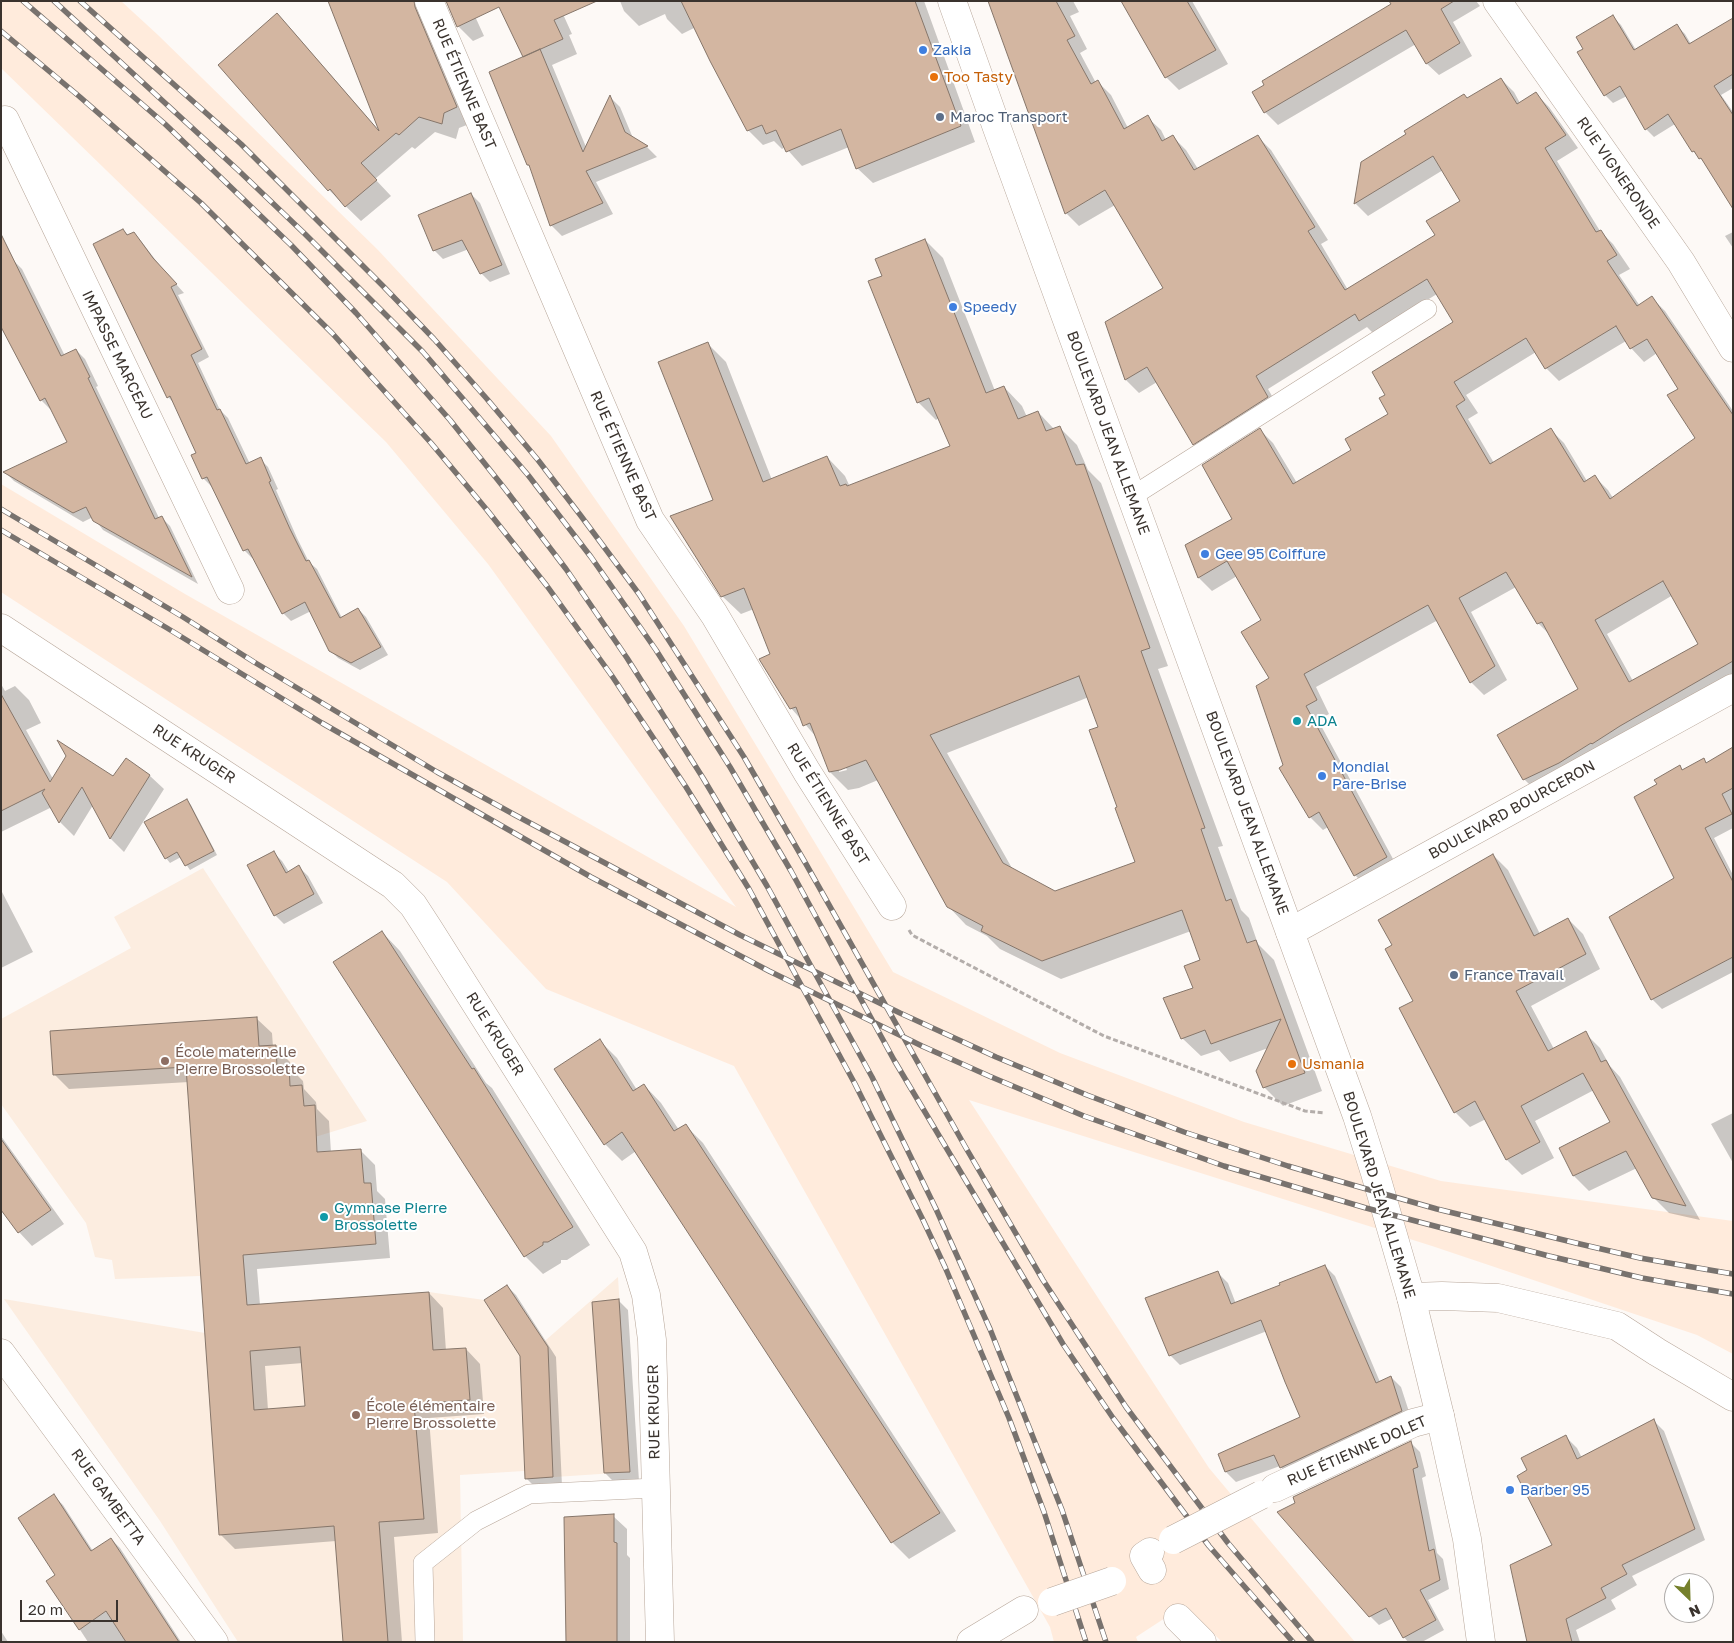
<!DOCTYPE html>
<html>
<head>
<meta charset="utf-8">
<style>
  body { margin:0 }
  #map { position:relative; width:1734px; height:1643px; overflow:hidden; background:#fdf9f6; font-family:"Golos Text",sans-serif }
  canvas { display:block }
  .frame { position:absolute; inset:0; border:2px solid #3a332e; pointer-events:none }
  .north { position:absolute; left:1664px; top:1573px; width:50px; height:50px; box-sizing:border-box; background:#fff; border:1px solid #b0adab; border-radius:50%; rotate:156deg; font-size:14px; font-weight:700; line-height:20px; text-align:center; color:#3a332e }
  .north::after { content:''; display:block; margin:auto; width:18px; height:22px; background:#75802c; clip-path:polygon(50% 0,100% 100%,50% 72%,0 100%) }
  .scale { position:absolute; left:20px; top:1600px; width:98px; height:22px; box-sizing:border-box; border:2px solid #3a332e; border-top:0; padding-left:6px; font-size:15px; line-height:18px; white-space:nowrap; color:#3a332e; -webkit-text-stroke:4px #fff; paint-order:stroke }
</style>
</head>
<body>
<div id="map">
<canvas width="1734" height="1643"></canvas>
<div class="frame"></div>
<div class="north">N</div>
<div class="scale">20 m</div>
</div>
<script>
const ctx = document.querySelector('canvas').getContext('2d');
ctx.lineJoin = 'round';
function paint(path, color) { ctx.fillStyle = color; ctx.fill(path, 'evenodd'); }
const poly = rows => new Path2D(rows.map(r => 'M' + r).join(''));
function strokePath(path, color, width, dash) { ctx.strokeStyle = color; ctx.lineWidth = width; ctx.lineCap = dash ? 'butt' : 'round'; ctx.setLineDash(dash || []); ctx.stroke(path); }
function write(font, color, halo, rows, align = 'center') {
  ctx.font = font + ' "Golos Text",sans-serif'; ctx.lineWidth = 4; ctx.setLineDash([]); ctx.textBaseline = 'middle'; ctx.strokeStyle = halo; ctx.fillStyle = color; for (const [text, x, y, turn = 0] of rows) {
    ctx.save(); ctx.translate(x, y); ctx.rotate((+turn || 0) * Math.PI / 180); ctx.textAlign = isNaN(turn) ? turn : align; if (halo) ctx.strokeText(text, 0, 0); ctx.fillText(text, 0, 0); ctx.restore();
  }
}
const built = poly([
  [1,1,121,1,158,35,378,250,551,436,684,626,893,972,1060,1053,1244,1122,1441,1181,1733,1221,1733,1354,1697,1335,1432,1246,969,1100,1209,1468,1355,1642,1222,1642,1185,1605,1136,1637,1138,1642,1054,1642,1050,1627,734,1066,546,989,447,882,1,592,1,484,185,594,736,907,488,564,386,442,1,68]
]);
const education = poly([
  [203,868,367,1121,257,1155,237,1156,246,1292,202,1295,200,1276,115,1279,112,1260,95,1257,86,1223,1,1104,1,1019,131,948,114,917],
  [618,1277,630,1472,525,1479,524,1471,460,1475,463,1642,238,1642,160,1521,4,1299,205,1333,283,1327,281,1302,429,1292,484,1300,523,1360]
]);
const shadow = poly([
  [329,1,439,1,472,123,459,128,456,139,435,132,415,149,412,147,375,179,391,196,361,221,329,190,292,30,380,132],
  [468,1,484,36,473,41,458,26],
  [557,1,572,34,569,35,577,54,552,65,586,147,610,97,620,107,633,138,647,147,657,157,596,182,613,214,562,236,551,225,531,168,528,165,525,57],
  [620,1,924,1,975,142,873,183,857,168,849,147,802,166,785,147,782,149,774,141,763,145,748,130,694,28,682,34,667,19,665,14,639,26,624,11],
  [990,1,1073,1,1079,12,1070,16,1087,49,1080,53,1096,83,1098,82,1111,95,1128,128,1147,117,1161,130,1166,140,1173,137,1186,150,1198,169,1258,137,1271,150,1328,240,1321,244,1348,290,1437,235,1461,202,1443,170,1368,216,1355,203,1468,99,1501,79,1514,92,1520,103,1535,93,1549,107,1578,148,1557,161,1600,231,1613,244,1630,269,1619,275,1640,306,1652,298,1665,311,1733,411,1733,683,1537,792,1524,779,1580,689,1551,636,1538,623,1516,587,1471,612,1507,680,1484,695,1471,682,1438,620,1316,687,1329,714,1318,720,1399,870,1368,888,1355,875,1328,827,1323,830,1310,817,1285,766,1263,621,1237,576,1212,591,1199,578,1187,546,1233,519,1260,430,1273,443,1297,483,1353,450,1390,415,1387,395,1454,323,1437,294,1373,333,1367,327,1268,389,1280,410,1207,457,1194,444,1157,382,1139,393,1126,380,1106,323,1164,289,1115,205,1079,226,1066,213],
  [1626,341,1631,348,1644,362,1657,353,1679,389,1697,439,1613,498,1608,490,1595,477,1587,481,1564,443,1551,430,1494,463,1468,419,1478,413,1466,395,1536,352,1546,368,1559,381],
  [1673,595,1700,644,1633,681,1607,634],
  [1123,1,1192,1,1228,64,1179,90,1166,77],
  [1398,1,1476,1,1480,6,1453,22,1472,56,1439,75,1426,63,1416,44,1278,125,1265,112,1254,92],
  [1613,17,1621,25,1636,50,1677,26,1685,34,1691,44,1733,59,1733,88,1721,95,1733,112,1733,207,1708,166,1693,151,1675,124,1654,137,1646,129,1627,96,1613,103,1605,95,1584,49],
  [471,194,480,203,510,274,490,282,481,273,469,249,443,259,434,250,420,215],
  [123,230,128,235,133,233,141,241,161,267,184,293,178,295,209,357,198,363,220,410,228,418,250,464,260,459,268,467,278,489,276,490,297,538,309,562,317,569,342,618,358,609,366,617,388,655,360,670,338,658,330,650,311,611,291,621,283,613,254,558,252,558,244,550,213,485,211,486,203,478,197,453,174,403,168,397],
  [1733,232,1733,248,1725,236],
  [925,240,943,258,995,391,1004,387,1022,406,1027,417,1038,412,1054,429,1059,427,1077,445,1088,470,1101,483,1168,666,1158,669,1223,846,1218,847,1241,910,1249,918,1258,944,1274,960,1322,1091,1283,1106,1264,1087,1268,1048,1230,1062,1219,1050,1201,1056,1182,1038,1202,961,1191,931,1061,979,1000,949,987,936,966,925,948,906,878,780,859,788,848,790,830,772,817,738,791,708,754,609,741,614,722,596,715,501,708,344,726,362,772,480,827,457,845,476,850,487,952,446,939,418,936,420,918,402,883,277],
  [1089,697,1100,728,1118,807,1136,863,1055,892,1013,870,947,753],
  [846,768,847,770,839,772,839,769],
  [13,260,22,269,65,356,76,350,85,359,98,386,96,387,159,518,161,517,170,526,198,584,103,530,93,517,83,522,14,481,6,473,68,443,52,408,50,409,41,400],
  [1,684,5,691,15,686,29,700,41,723,26,730,53,779,150,776,164,789,124,852,111,839,93,805,74,836,60,822,52,807,1,832],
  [1733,749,1733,828,1714,838,1733,875,1733,972,1662,1009,1652,999,1676,879,1658,785,1679,767,1683,771,1704,760,1707,763],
  [187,800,191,805,217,855,190,870,181,857,170,863,166,858],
  [273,852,282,861,289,872,299,867,308,876,323,903,284,924,275,915],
  [1493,855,1508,870,1540,934,1568,919,1583,934,1600,969,1531,1006,1554,1049,1585,1033,1600,1048,1610,1066,1620,1077,1700,1220,1669,1213,1653,1197,1637,1168,1589,1191,1574,1176,1560,1148,1612,1123,1594,1090,1535,1121,1554,1158,1522,1175,1507,1160,1486,1119,1470,1127,1455,1112,1394,946],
  [1,890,33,952,1,968],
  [382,932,400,951,486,1083,492,1088,590,1245,567,1260,561,1260,561,1263,543,1274,525,1256],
  [257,1019,272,1033,273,1047,275,1047,290,1062,291,1069,303,1081,304,1089,316,1102,317,1109,329,1121,331,1153,360,1150,375,1165,377,1191,385,1199,390,1258,257,1269,260,1305,429,1293,443,1308,446,1351,466,1349,480,1364,484,1414,429,1418,438,1533,394,1537,402,1642,344,1642,336,1541,235,1549,220,1534,189,1082,69,1089,54,1074],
  [303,1363,306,1407,268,1410,265,1366],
  [600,1041,617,1058,637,1090,644,1085,661,1103,679,1130,686,1126,703,1143,956,1531,909,1559,892,1542,636,1151,622,1161,605,1144],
  [1733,1113,1733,1163,1711,1124],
  [1,1136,64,1224,32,1246,19,1232,1,1208],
  [1325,1266,1335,1276,1380,1382,1391,1377,1401,1387,1412,1421,1291,1478,1280,1466,1236,1482,1226,1472,1220,1455,1302,1417,1267,1331,1180,1365,1170,1355,1218,1273,1228,1283,1236,1304],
  [507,1286,516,1295,556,1357,562,1486,535,1487,526,1478,521,1355],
  [619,1301,628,1310,639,1481,614,1482,605,1473],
  [1653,1420,1664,1431,1705,1540,1632,1576,1637,1585,1611,1600,1616,1609,1576,1630,1580,1642,1528,1642,1554,1546,1529,1471,1566,1437,1577,1448,1582,1458],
  [1411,1443,1420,1452,1426,1476,1422,1478,1437,1553,1443,1559,1449,1589,1428,1600,1444,1630,1422,1642,1408,1642,1404,1637,1393,1618,1379,1625,1370,1616],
  [54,1496,63,1505,93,1551,111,1539,120,1548,181,1642,88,1642,48,1581,57,1575],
  [613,1516,627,1529,627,1555,630,1558,630,1642,568,1642],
  [1,1631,8,1642,1,1642]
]);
const building = poly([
  [328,1,414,1,415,7,457,107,444,113,442,124,419,117,399,135,396,133,361,163,377,180,345,207,330,189,328,191,218,65,277,13,379,131,328,1],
  [446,1,597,1,554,20,563,39,523,57,499,7,457,27,446,1],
  [681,1,915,1,961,126,856,169,841,129,786,152,776,130,766,134,762,125,747,131,710,61,681,1],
  [988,1,1056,1,1075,36,1067,40,1091,84,1098,80,1124,129,1148,115,1162,141,1173,135,1194,170,1258,135,1315,227,1308,231,1345,290,1435,235,1426,221,1460,201,1433,156,1354,204,1361,162,1406,134,1404,131,1464,94,1467,98,1501,78,1517,104,1536,92,1566,135,1545,148,1596,232,1601,230,1617,255,1607,261,1637,306,1652,296,1733,415,1733,661,1620,726,1592,744,1591,743,1559,763,1523,780,1497,735,1578,689,1542,622,1537,624,1506,572,1459,598,1495,666,1470,683,1428,605,1304,674,1317,700,1306,706,1387,857,1354,876,1319,812,1309,818,1279,768,1283,765,1256,686,1269,678,1241,632,1261,620,1227,561,1198,578,1185,545,1232,519,1202,465,1260,428,1293,484,1351,450,1345,439,1388,414,1379,398,1385,395,1372,372,1453,322,1427,279,1359,321,1355,314,1256,376,1268,397,1193,445,1147,367,1125,380,1105,322,1163,288,1105,190,1065,214,988,1],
  [1616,326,1630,349,1647,339,1678,389,1667,395,1695,438,1610,499,1595,475,1584,482,1551,428,1490,464,1456,406,1465,400,1454,382,1526,338,1545,369,1616,326],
  [1663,581,1698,644,1629,682,1595,620,1663,581],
  [1121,1,1187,1,1216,50,1165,78,1121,1],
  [1389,1,1454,1,1441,9,1460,43,1426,64,1406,30,1264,113,1252,92,1264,85,1262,81,1391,4,1389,1],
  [1613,15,1634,50,1677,24,1689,44,1733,18,1733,74,1714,86,1733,115,1733,209,1701,158,1699,159,1694,151,1692,152,1668,114,1645,130,1620,86,1604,96,1577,52,1583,49,1576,37,1613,15],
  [540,49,583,152,610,95,625,132,648,146,586,171,603,203,550,226,529,165,527,165,489,72,540,49],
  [471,193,502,265,480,274,462,240,433,251,418,215,471,193],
  [123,229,127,235,134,232,153,258,177,284,171,287,202,349,191,355,217,410,220,409,246,464,261,457,271,481,269,482,290,529,306,561,309,560,340,618,358,608,381,647,351,663,329,651,305,602,282,614,248,549,243,551,207,477,202,479,191,455,196,453,170,396,167,398,93,244,123,229],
  [1,234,61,356,76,349,90,377,88,378,155,519,162,516,192,577,93,521,86,507,73,513,3,472,67,442,45,398,40,401,1,327,1,234],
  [925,239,986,393,1004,386,1018,419,1038,411,1046,431,1060,426,1076,465,1084,464,1150,648,1141,651,1205,828,1201,829,1226,901,1231,899,1247,943,1256,940,1305,1073,1263,1088,1256,1071,1281,1019,1211,1044,1205,1030,1181,1039,1163,998,1193,988,1184,966,1200,960,1182,910,1042,961,981,931,983,926,947,907,866,760,840,770,829,772,810,723,803,726,796,707,790,709,759,659,770,654,744,588,721,597,670,516,713,500,658,362,708,342,763,482,827,456,840,486,846,484,847,486,950,446,929,398,917,403,868,281,882,276,875,259,925,239],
  [1079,676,1098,727,1089,730,1117,807,1115,808,1135,862,1055,891,1003,863,930,735,1079,676],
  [1,694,50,782,66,756,57,740,113,776,126,758,150,775,110,839,82,787,59,823,42,793,45,789,1,811,1,694],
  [1733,747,1733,788,1722,794,1732,814,1705,828,1733,882,1733,957,1651,1000,1609,917,1674,878,1634,797,1657,784,1654,780,1680,765,1682,770,1704,758,1706,763,1733,747],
  [187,799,214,851,185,866,177,852,165,859,144,822,187,799],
  [274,851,286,873,299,865,314,894,274,916,247,865,274,851],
  [1493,854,1534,936,1568,918,1586,954,1516,991,1548,1051,1586,1031,1601,1062,1606,1060,1686,1206,1652,1198,1626,1151,1573,1176,1559,1148,1610,1122,1583,1073,1521,1106,1540,1142,1506,1160,1475,1101,1454,1113,1399,1008,1413,1001,1385,949,1392,945,1378,920,1493,854],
  [382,931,472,1069,474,1068,573,1227,548,1242,543,1242,543,1245,524,1257,333,962,382,931],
  [257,1017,259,1046,276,1045,277,1066,289,1065,290,1086,302,1085,304,1106,315,1105,317,1152,361,1149,364,1183,371,1183,376,1244,243,1255,247,1305,429,1292,433,1350,466,1348,470,1400,414,1404,424,1519,379,1522,388,1642,343,1642,334,1526,219,1535,186,1067,53,1075,50,1031,257,1017],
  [300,1347,305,1406,254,1410,250,1351,300,1347],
  [600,1039,633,1091,644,1084,674,1131,686,1124,940,1513,891,1543,622,1132,604,1145,554,1069,600,1039],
  [1,1139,51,1210,18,1233,1,1210,1,1139],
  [1325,1265,1376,1383,1391,1376,1402,1411,1280,1468,1274,1455,1225,1472,1218,1454,1300,1417,1285,1382,1261,1320,1169,1356,1145,1298,1218,1271,1231,1304,1280,1285,1279,1283,1325,1265],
  [507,1285,548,1347,553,1477,525,1479,520,1356,484,1300,507,1285],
  [619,1299,630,1472,604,1473,592,1302,619,1299],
  [1654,1419,1695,1529,1622,1565,1627,1574,1601,1588,1606,1598,1566,1619,1572,1642,1527,1642,1510,1565,1552,1545,1517,1476,1527,1470,1521,1458,1566,1435,1577,1459,1654,1419],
  [1411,1441,1418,1467,1413,1469,1429,1551,1434,1549,1440,1580,1420,1590,1436,1620,1403,1638,1386,1608,1369,1617,1277,1512,1295,1503,1293,1497,1411,1441],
  [54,1494,91,1551,111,1538,179,1642,126,1642,106,1611,79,1630,46,1581,55,1575,18,1518,54,1494],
  [614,1514,614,1542,617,1543,617,1642,566,1642,564,1517,614,1514]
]);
const path = poly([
  [909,930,912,935,1104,1036,1305,1111,1324,1113]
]);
const lane = poly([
  [1131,497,1427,309],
  [425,1642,423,1563,476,1521,529,1494,655,1488]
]);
const street = poly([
  [429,1,650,520,714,614,807,772,892,906],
  [1497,1,1681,262,1733,348],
  [5,120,230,590],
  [1,628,393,885,413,905,428,928,633,1252,646,1295,652,1340,660,1642],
  [1290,932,1733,688],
  [1411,1297,1442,1296,1498,1298,1617,1326,1657,1352,1733,1397],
  [1,1353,214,1642],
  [1275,1488,1413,1423,1440,1416],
  [1150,1552,1144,1556,1152,1570],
  [1178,1618,1202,1642],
  [971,1642,1024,1610]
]);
const secondary = poly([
  [952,1,997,128,1357,1116,1375,1173,1411,1297,1440,1416,1467,1539,1481,1642]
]);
const rail = poly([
  [23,1,165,124,291,245,356,313,450,420,505,489,566,569,627,658,703,778,767,886,872,1077,936,1209,990,1329,1062,1510,1106,1642],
  [54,1,238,170,305,234,423,352,528,475,591,557,656,650,730,767,791,871,894,1060,1063,1344,1113,1418,1209,1546,1293,1642],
  [80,1,241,144,384,287,434,339,487,399,538,460,581,516,639,594,744,757,806,864,966,1148,1043,1280,1080,1337,1126,1407,1228,1543,1312,1642],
  [1,31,80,97,201,203,332,333,431,443,487,510,547,586,612,676,686,787,749,889,855,1084,923,1220,945,1267,1009,1418,1044,1512,1086,1642],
  [1,509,183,617,254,662,437,772,515,815,740,935,900,1013,996,1057,1087,1095,1184,1132,1288,1166,1356,1186,1437,1209,1580,1244,1640,1258,1733,1274],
  [1,530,167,628,322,723,591,877,769,971,922,1046,989,1076,1084,1116,1224,1166,1366,1208,1549,1256,1642,1278,1733,1294]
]);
const streetBridge = poly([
  [1173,1540,1261,1495],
  [1052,1602,1112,1581]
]);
const markers = [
  [923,50,5,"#3f7fe0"],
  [934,77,5,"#e8710a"],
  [940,117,5,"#5c6f8a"],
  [953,307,5,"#3f7fe0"],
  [1205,554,5,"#3f7fe0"],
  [1297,721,5,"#0f9aa8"],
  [1322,776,5,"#3f7fe0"],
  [1454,975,5,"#5c6f8a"],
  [165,1061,5,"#8d6e63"],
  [1292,1064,5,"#e8710a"],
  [324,1217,5,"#0f9aa8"],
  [356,1415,5,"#8d6e63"],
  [1510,1490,5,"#3f7fe0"]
];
const shopNames = [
  ["Zakia",933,50],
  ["Speedy",963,307],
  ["Gee 95 Coiffure",1215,554],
  ["Mondial",1332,767],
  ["Pare-Brise",1332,784],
  ["Barber 95",1520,1490]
];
const foodNames = [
  ["Too Tasty",944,77],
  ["Usmania",1302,1064]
];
const streetNames = [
  ["RUE ÉTIENNE BAST",464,84,67],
  ["RUE VIGNERONDE",1618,173,55],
  ["IMPASSE MARCEAU",117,355,64],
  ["BOULEVARD JEAN ALLEMANE",1108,433,70],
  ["RUE ÉTIENNE BAST",623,456,66],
  ["RUE KRUGER",194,754,33],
  ["RUE ÉTIENNE BAST",828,804,58],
  ["BOULEVARD BOURCERON",1512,810,-29],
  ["BOULEVARD JEAN ALLEMANE",1247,813,70],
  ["RUE KRUGER",495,1034,58],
  ["BOULEVARD JEAN ALLEMANE",1379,1195,73],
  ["RUE KRUGER",654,1412,-91],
  ["RUE ÉTIENNE DOLET",1357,1451,-24],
  ["RUE GAMBETTA",108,1497,54]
];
const serviceNames = [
  ["Maroc Transport",950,117],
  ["France Travail",1464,975]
];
const cultureNames = [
  ["ADA",1307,721],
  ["Gymnase Pierre",334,1208],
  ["Brossolette",334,1225]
];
const educationNames = [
  ["École maternelle",175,1052],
  ["Pierre Brossolette",175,1069],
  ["École élémentaire",366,1406],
  ["Pierre Brossolette",366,1423]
];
paint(built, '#ffebdc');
paint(education, '#fcede0');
paint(shadow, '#0003');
paint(building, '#d3b6a1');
strokePath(building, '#86766a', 1);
strokePath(lane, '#b7a699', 20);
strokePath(street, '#b7a699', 29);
strokePath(secondary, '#b7a699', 29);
strokePath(path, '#b3adaa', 3, [5, 2.5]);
strokePath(lane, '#fff', 19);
strokePath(street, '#fff', 28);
strokePath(secondary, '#fff', 28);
strokePath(rail, '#78726e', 5.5);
strokePath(rail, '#fff', 4, [11]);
strokePath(streetBridge, '#b7a699', 29, []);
strokePath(streetBridge, '#fff', 28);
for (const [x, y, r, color] of markers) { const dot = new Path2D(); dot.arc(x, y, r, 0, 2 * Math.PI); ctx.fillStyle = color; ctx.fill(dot); strokePath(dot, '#fff', 2); }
write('15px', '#366cbe', '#fff', shopNames, 'left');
write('15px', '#c56008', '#fff', foodNames, 'left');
write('15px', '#3a332e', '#fff', streetNames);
write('15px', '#4e5e75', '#fff', serviceNames, 'left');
write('15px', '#0d838f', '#fff', cultureNames, 'left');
write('15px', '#785e54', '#fff', educationNames, 'left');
</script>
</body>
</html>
